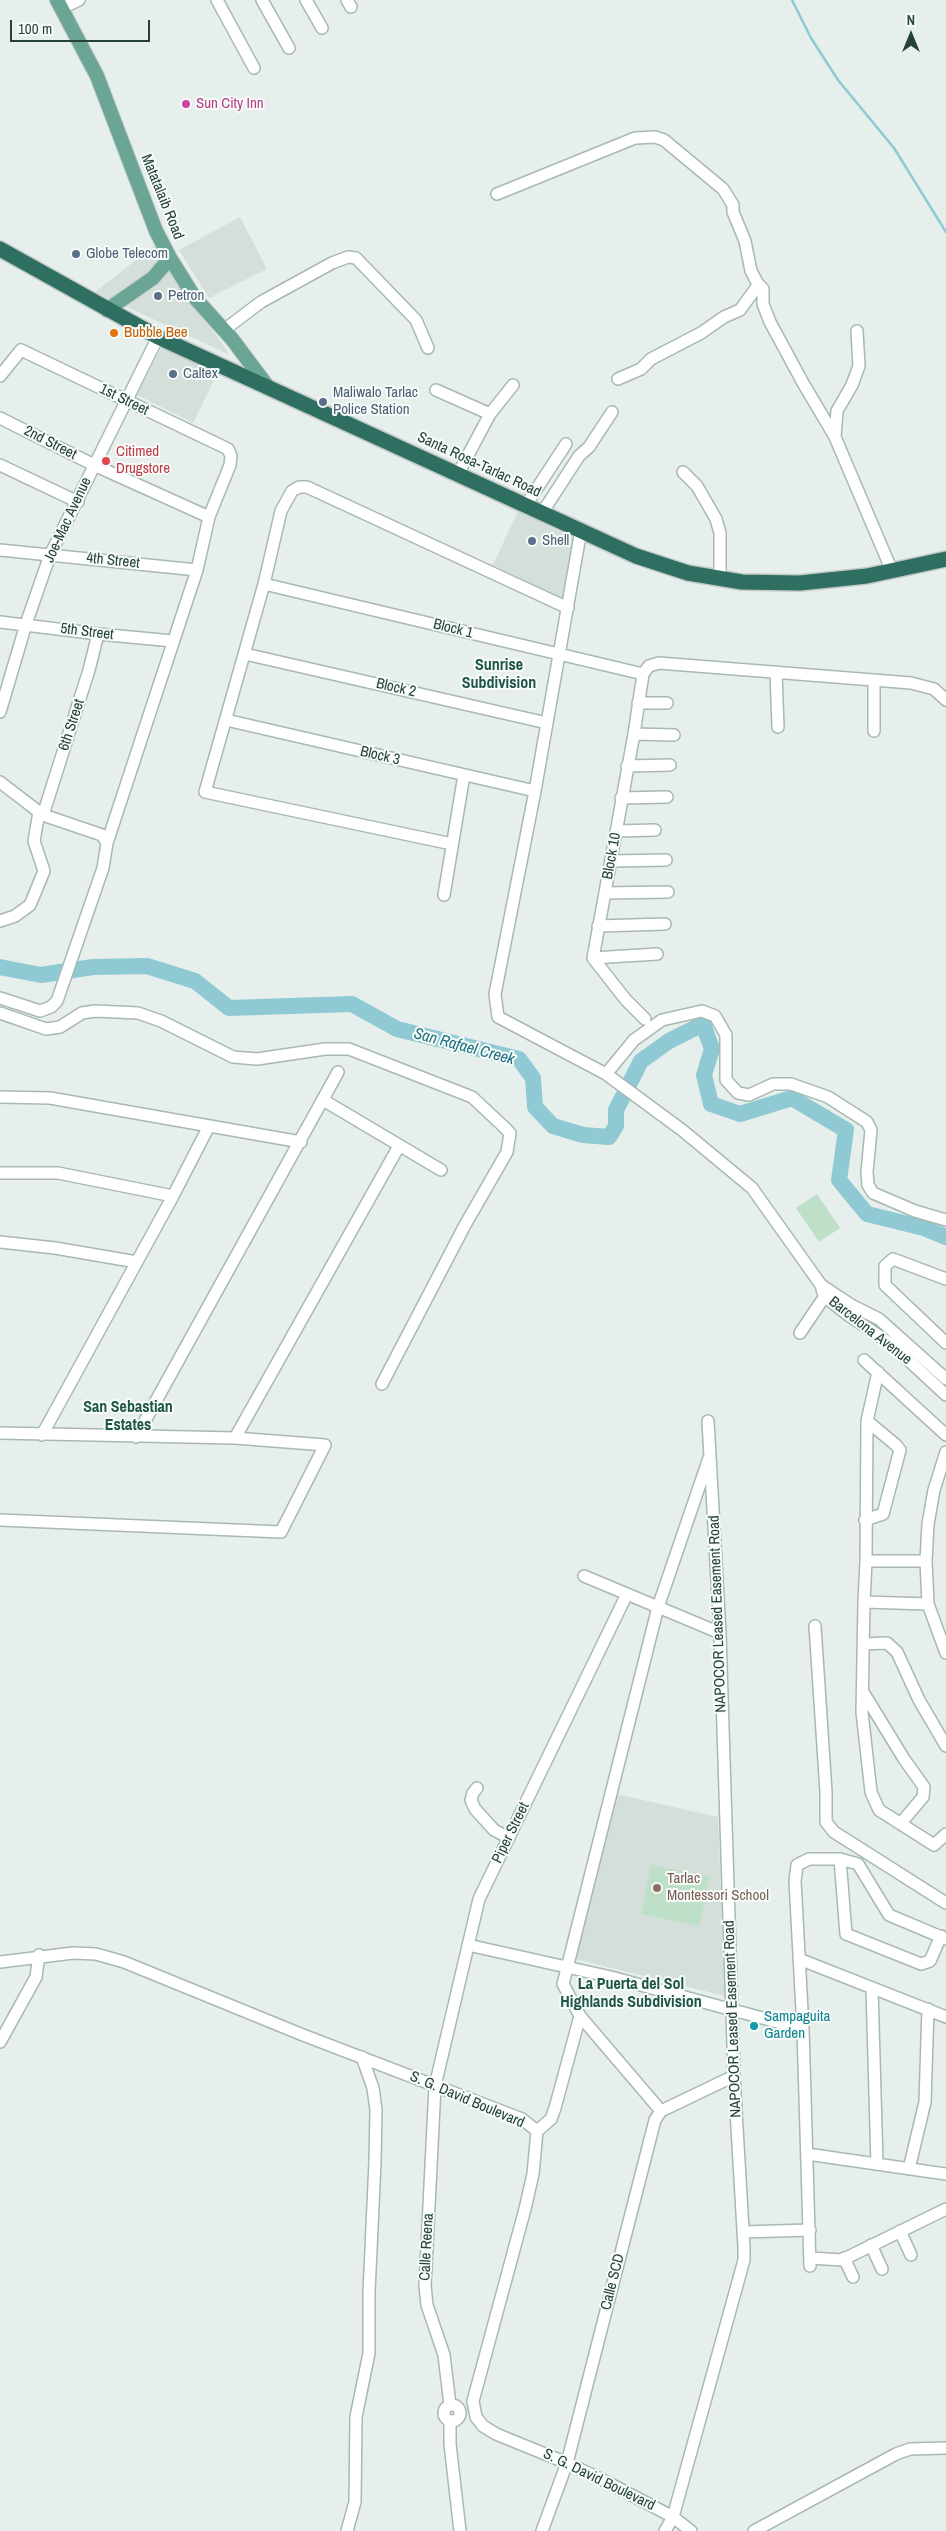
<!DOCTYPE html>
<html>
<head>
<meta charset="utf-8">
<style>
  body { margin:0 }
  #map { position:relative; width:946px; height:2531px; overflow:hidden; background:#e6efeb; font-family:"Archivo Narrow",sans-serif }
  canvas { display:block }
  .north { position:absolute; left:886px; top:10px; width:50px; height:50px; -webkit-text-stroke:4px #f7fbf9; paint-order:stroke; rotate:0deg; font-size:14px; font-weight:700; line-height:20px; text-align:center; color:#24423a }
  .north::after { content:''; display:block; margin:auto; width:18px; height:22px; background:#24423a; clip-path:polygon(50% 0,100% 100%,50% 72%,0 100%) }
  .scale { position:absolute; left:10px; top:20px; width:140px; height:22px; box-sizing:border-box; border:2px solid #24423a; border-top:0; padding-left:6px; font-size:15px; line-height:18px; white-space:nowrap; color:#24423a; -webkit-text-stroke:4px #f7fbf9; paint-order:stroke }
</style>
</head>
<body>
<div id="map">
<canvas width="946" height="2531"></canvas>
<div class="north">N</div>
<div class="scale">100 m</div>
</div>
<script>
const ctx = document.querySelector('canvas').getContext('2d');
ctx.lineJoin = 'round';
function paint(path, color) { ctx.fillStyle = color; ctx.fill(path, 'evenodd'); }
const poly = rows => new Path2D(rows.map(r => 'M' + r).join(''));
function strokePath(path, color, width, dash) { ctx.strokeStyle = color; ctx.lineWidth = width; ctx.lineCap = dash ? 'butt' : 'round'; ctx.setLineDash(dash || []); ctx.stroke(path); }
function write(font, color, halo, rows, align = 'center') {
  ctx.font = font + ' "Archivo Narrow",sans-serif'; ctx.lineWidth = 4; ctx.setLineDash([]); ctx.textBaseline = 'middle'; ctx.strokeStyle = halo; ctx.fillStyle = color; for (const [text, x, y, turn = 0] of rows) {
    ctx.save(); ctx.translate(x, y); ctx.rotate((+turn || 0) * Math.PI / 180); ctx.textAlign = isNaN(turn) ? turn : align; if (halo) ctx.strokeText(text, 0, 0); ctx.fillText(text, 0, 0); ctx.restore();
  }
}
const built = poly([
  [240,217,267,269,209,298,179,250],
  [154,246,230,355,95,292],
  [162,347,217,374,193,423,137,395],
  [518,511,574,539,563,599,493,565],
  [616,1794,718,1817,725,1996,575,1959]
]);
const green = poly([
  [817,1194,840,1228,819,1242,796,1208],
  [651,1865,710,1877,699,1926,641,1914]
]);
const stream = poly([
  [792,0,811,38,838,80,894,148,946,232]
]);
const river = poly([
  [0,967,41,975,93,967,147,966,195,981,229,1008,352,1004,397,1029,519,1059,533,1078,535,1107,553,1126,583,1135,609,1137,616,1126,616,1110,641,1061,669,1041,703,1024,712,1049,704,1075,711,1104,740,1114,792,1098,846,1130,839,1180,867,1214,924,1228,946,1237]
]);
const minor = poly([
  [217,0,254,68],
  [262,0,289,48],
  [306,0,322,28],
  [347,0,351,7],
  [62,8,79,0],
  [497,194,635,138,655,137,664,140,723,189,733,205,733,212,745,241,751,271,758,284,756,288,740,310,724,317,701,333,651,359,641,369,618,379],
  [758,284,763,289,763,304,770,322,803,383,835,437],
  [224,330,261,302,332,263,348,257,356,258,416,320,428,348],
  [857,331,859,366,852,385,837,411,835,437,892,571],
  [0,376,21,350,228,449,231,456,230,465,209,517,197,570,107,843],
  [436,390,490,414,458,474],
  [490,414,513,385],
  [0,418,94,465,209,517],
  [0,465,78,502],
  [683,472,697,486,716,519,720,533,720,578],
  [526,505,566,444],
  [542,513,579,456,589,447,612,412],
  [581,530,535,791,495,994,498,1017,606,1074,682,1130,752,1188,821,1285,853,1306,879,1319,946,1379],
  [0,550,197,570],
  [264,584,643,674],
  [0,622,98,634,173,641],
  [245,654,547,723],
  [776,672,778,727],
  [643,674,634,734,593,958,626,1000,645,1019],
  [643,674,649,666,659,663,911,683,934,689,946,700],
  [638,703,667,703],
  [0,712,26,624,50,555,158,337],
  [226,720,535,791],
  [874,731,874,680],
  [634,734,674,735],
  [627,766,670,765],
  [0,782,43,815,102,835,107,843,103,868,57,1001,51,1007,40,1011,0,998],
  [621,798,667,797],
  [43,815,89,670,98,634],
  [616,831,655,830],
  [452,844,205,792,264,584,281,511,292,491,299,487,307,487,568,608],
  [611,861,666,860],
  [605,893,668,892],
  [444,895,464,775],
  [0,921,15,916,30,905,44,871,34,841,39,812],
  [598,926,665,924],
  [593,958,657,954],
  [0,1013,46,1029,60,1027,82,1013,95,1011,138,1013,161,1021,233,1057,257,1059,325,1049,349,1049,472,1097,503,1126,510,1133,507,1152,465,1225,382,1384],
  [606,1074,634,1040,662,1020,702,1011,715,1016,726,1035,726,1080,738,1093,749,1095,773,1084,791,1084,828,1097,867,1122,871,1130,867,1172,868,1185,873,1193,915,1211,946,1220],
  [0,1097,50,1098,301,1142],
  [323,1100,441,1170],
  [0,1173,58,1173,173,1196],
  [0,1242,55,1248,137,1262],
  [946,1279,893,1259,885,1266,885,1285,946,1343],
  [822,1289,824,1296,848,1315,891,1344,946,1395],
  [800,1333,829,1290],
  [864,1360,946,1435],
  [878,1372,867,1421,866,1561,926,1561],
  [0,1433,235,1438,325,1445,281,1532,0,1520],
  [42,1435,173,1196,209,1126],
  [136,1437,338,1072],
  [235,1438,399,1146],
  [946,1452,934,1490,928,1524,926,1561,928,1604,946,1653],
  [865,1520,883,1514,900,1450,896,1445,867,1421],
  [584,1576,720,1633],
  [864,1602,866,1561],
  [928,1604,864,1602,862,1712,871,1792,879,1810,934,1845,946,1834],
  [815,1626,826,1792,826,1822,834,1832,946,1903],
  [863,1644,887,1643,897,1652,919,1700,946,1746],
  [863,1692,904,1759,924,1787,923,1797,901,1823],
  [477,1788,473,1793,471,1800,475,1809,494,1830,509,1838],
  [840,1859,846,1934,921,1964,930,1961,941,1936],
  [468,1945,611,1977,803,2029],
  [799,1959,946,2017],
  [0,1962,73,1953,96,1954,124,1962,303,2035,522,2119,537,2131],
  [872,1988,877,2164],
  [0,2042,36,1977,39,1955],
  [661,2111,580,2016,563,1984,658,1607,709,1458],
  [537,2131,533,2174,525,2209,473,2401,476,2417,483,2426,496,2434,567,2463,603,2480,673,2517,691,2531],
  [537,2131,551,2119,555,2108,580,2016],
  [807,2154,946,2174],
  [909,2169,925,2102,928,2009],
  [900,2231,911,2255],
  [743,2232,810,2230],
  [871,2245,882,2269],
  [811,2258,842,2260,946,2209],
  [844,2258,853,2277],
  [810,2266,803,2029,795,1881,797,1865,809,1859,840,1859,858,1864,889,1915,946,1939],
  '444 2413a8 8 0 1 1 16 0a8 8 0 1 1-16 0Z',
  [450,2405,444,2355,427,2305,425,2286,435,2086,479,1899,627,1594],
  [450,2421,450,2444,460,2531],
  [347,2531,355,2502,356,2417,369,2353,369,2292,375,2162,376,2110,373,2088,362,2057],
  [542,2531,567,2463,655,2120,661,2111,734,2076],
  [665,2531,673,2517,744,2260,744,2247,734,2076,720,1633,708,1421],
  [754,2531,896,2454,910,2449,946,2448]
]);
const major = poly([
  [57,0,97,76,156,231,170,258,195,298,232,339,268,387],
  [107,310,153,278,170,258]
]);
const highway = poly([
  [0,249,158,337,636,556,688,573,742,582,800,583,867,576,946,559]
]);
const markers = [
  [186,104,5,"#d1479c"],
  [76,254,5,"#5c6f8a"],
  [158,296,5,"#5c6f8a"],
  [114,333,5,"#e8710a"],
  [173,374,5,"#5c6f8a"],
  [323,402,5,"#5c6f8a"],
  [106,461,5,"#e0444e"],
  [532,541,5,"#5c6f8a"],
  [657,1888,5,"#8d6e63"],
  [754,2026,5,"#0f9aa8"]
];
const hotelNames = [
  ["Sun City Inn",196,104]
];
const streetNames = [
  ["Matatalaib Road",162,197,68],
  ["1st Street",124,400,26],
  ["2nd Street",50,443,27],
  ["Santa Rosa-Tarlac Road",479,465,25],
  ["Joe-Mac Avenue",68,520,-65],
  ["4th Street",113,561,6],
  ["Block 1",453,629,14],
  ["5th Street",87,632,7],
  ["Block 2",396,688,13],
  ["6th Street",72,725,-72],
  ["Block 3",380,756,13],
  ["Block 10",612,856,-80],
  ["Barcelona Avenue",870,1331,38],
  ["NAPOCOR Leased Easement Road",718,1614,-92],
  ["Piper Street",511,1833,-64],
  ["NAPOCOR Leased Easement Road",733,2019,-92],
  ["S. G. David Boulevard",467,2100,23],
  ["Calle Reena",427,2247,-87],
  ["Calle SCD",613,2282,-76],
  ["S. G. David Boulevard",599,2480,26]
];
const serviceNames = [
  ["Globe Telecom",86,254],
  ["Petron",168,296],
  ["Caltex",183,374],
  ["Maliwalo Tarlac",333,393],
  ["Police Station",333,410],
  ["Shell",542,541]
];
const foodNames = [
  ["Bubble Bee",124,333]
];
const healthNames = [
  ["Citimed",116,452],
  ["Drugstore",116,469]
];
const educationNames = [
  ["Tarlac",667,1879],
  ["Montessori School",667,1896]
];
const cultureNames = [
  ["Sampaguita",764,2017],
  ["Garden",764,2034]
];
const neighbourhoodNames = [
  ["Sunrise",499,666],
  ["Subdivision",499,684],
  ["San Sebastian",128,1408],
  ["Estates",128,1426],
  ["La Puerta del Sol",631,1985],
  ["Highlands Subdivision",631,2003]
];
const waterNames = [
  ["San Rafael Creek",464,1047,15]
];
paint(built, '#d4dfda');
paint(green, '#bfe0c8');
strokePath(stream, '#8ec9d4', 2.5);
strokePath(river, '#8ec9d4', 16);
strokePath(minor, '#a8b8b2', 14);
strokePath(major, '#c2cac8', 16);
strokePath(highway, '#c2cac8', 18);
strokePath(minor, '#fff', 11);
strokePath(major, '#6aa596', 14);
strokePath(highway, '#2f6f62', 15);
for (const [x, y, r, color] of markers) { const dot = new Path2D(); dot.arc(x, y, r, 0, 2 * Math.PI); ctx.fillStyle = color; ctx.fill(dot); strokePath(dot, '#f7fbf9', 2); }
write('15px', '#b23c85', '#f7fbf9', hotelNames, 'left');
write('15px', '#24423a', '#f7fbf9', streetNames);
write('15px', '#4e5e75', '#f7fbf9', serviceNames, 'left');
write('15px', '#c56008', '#f7fbf9', foodNames, 'left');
write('15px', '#be3a42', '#f7fbf9', healthNames, 'left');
write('15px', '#785e54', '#f7fbf9', educationNames, 'left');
write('15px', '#0d838f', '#f7fbf9', cultureNames, 'left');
write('bold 16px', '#1f5548', '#f7fbf9', neighbourhoodNames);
write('italic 16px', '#1c6f80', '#f7fbf9', waterNames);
</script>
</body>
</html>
